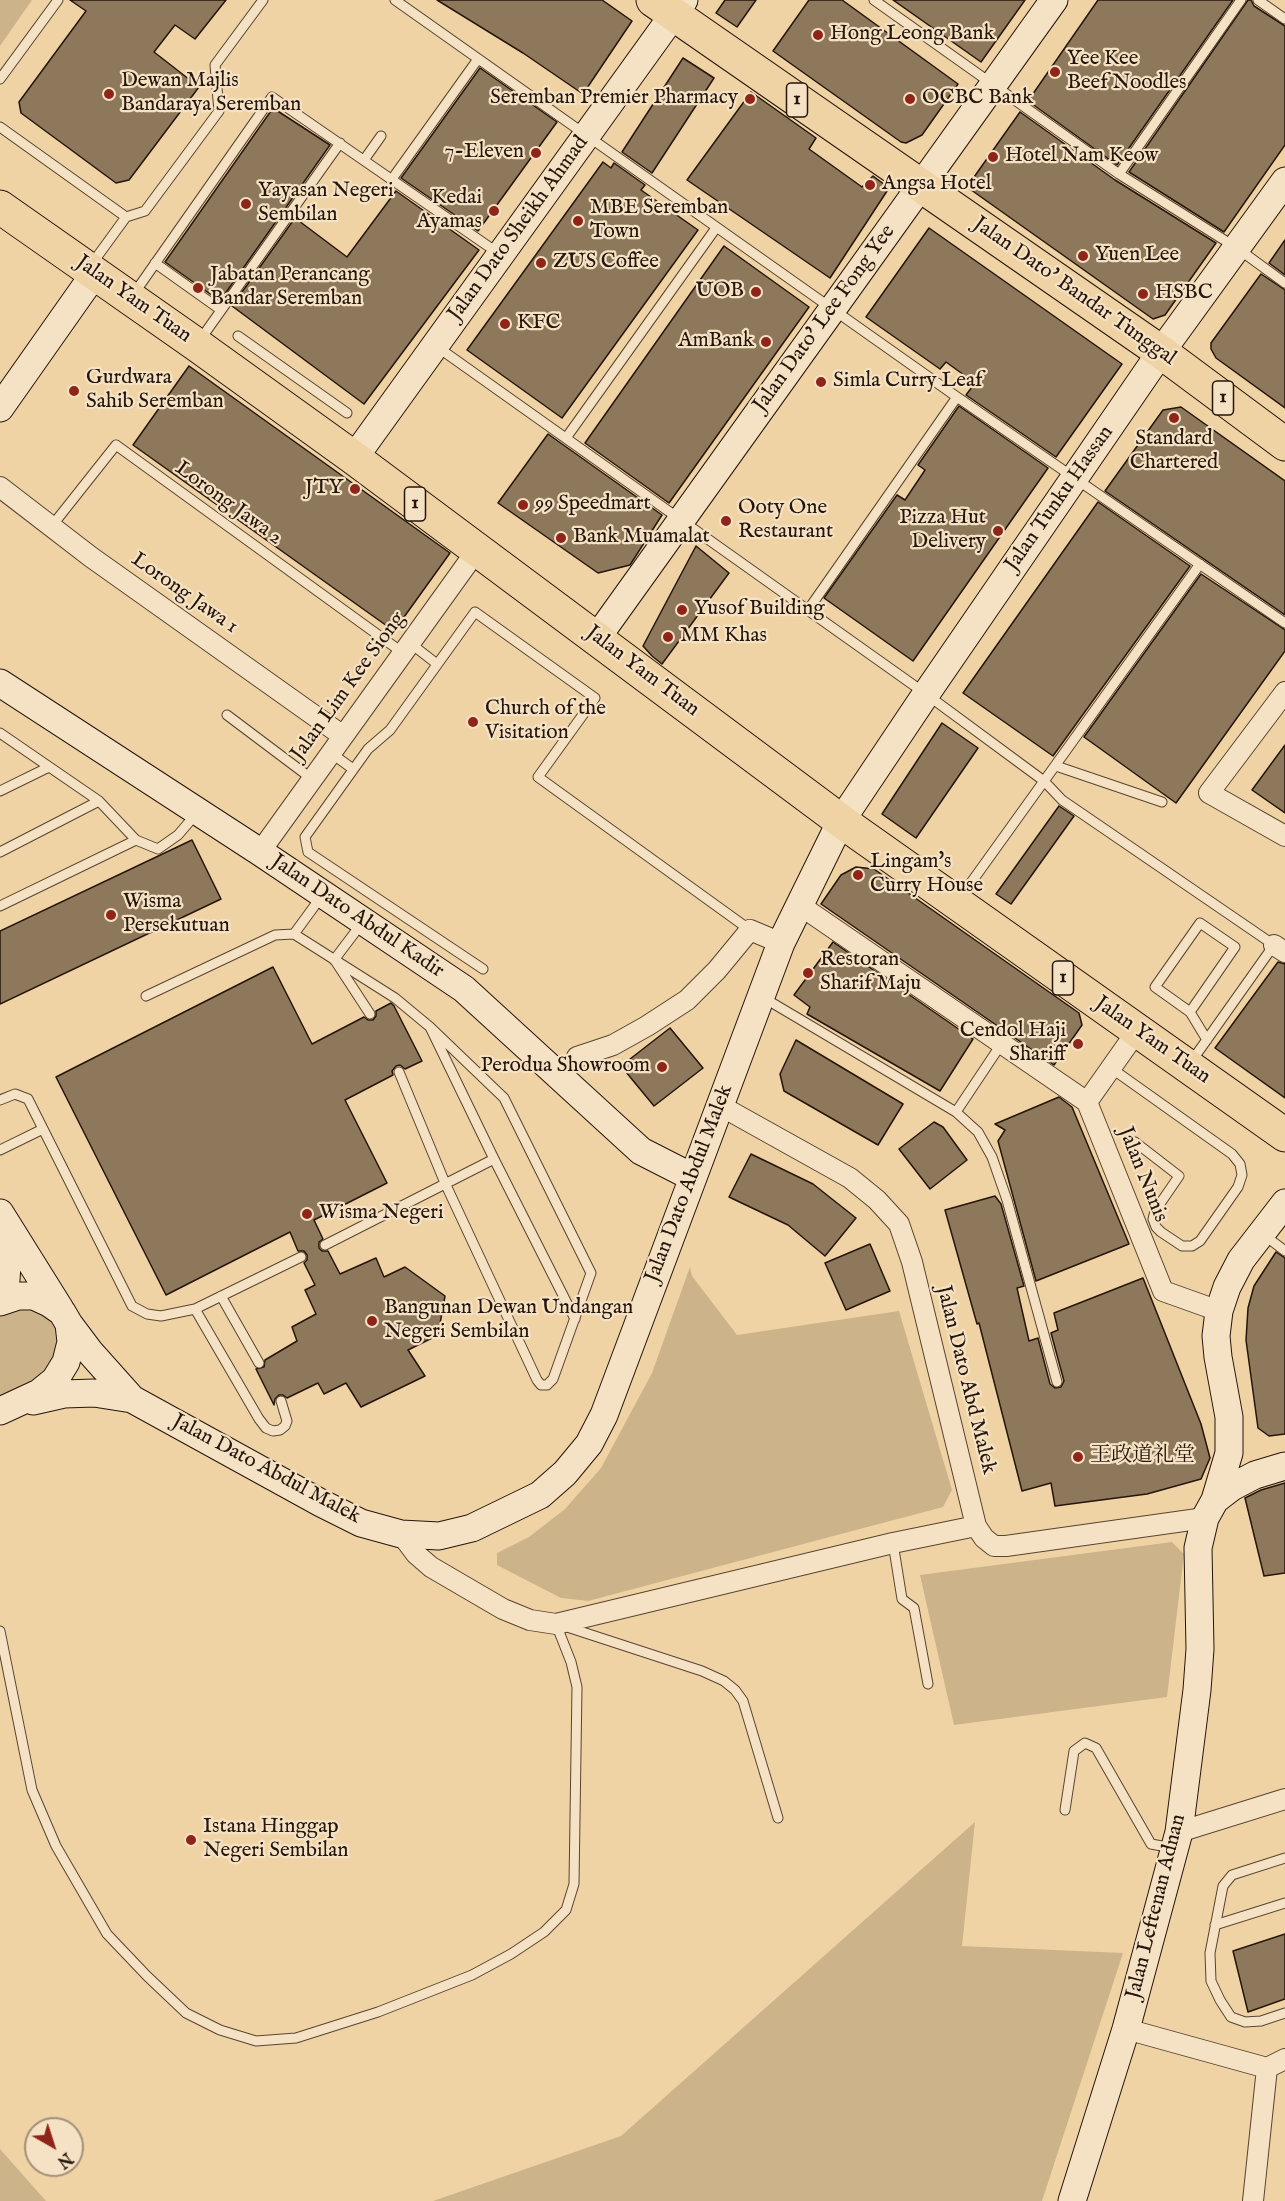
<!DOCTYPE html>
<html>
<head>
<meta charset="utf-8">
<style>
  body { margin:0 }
  #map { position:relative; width:1285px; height:2201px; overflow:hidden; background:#efd3a4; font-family:"IM FELL English",serif }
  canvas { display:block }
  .north { position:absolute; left:24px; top:2117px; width:60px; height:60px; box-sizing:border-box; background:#f5e2c4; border:2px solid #a2907a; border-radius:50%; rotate:141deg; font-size:16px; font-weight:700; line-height:24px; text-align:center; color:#25150b }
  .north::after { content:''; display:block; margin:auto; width:21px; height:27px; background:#8f2418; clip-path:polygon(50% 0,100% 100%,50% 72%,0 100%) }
</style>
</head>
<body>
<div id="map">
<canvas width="1285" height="2201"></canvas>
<div class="north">N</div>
</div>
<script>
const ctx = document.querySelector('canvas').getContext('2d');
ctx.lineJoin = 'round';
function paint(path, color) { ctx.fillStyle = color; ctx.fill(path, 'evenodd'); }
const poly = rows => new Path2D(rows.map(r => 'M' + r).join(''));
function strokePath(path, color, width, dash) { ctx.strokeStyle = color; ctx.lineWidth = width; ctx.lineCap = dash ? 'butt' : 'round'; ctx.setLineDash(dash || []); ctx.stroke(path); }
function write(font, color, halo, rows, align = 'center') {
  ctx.font = font + ' "IM FELL English","Noto Serif SC",serif'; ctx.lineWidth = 4.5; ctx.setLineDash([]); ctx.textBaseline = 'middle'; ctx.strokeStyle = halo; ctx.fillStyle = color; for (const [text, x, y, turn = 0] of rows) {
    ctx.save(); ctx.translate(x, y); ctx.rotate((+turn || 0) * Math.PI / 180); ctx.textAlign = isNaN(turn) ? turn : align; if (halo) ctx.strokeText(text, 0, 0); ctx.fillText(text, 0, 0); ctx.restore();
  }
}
const green = poly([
  [0,0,32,0,0,46],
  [690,1267,692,1276,737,1335,899,1311,952,1490,943,1507,588,1601,561,1598,497,1565,497,1553,529,1537,565,1509,601,1468,652,1373],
  [30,1306,51,1320,57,1330,59,1343,55,1357,48,1368,31,1381,0,1396,0,1311],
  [1172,1542,1184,1554,1167,1697,954,1725,920,1575],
  [975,1822,962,1946,1123,1953,1042,2201,433,2201,621,2136],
  [0,2149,46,2201,0,2201]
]);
const building = poly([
  [70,0,226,0,195,39,175,25,154,52,199,87,129,180,116,183,21,113,19,102,86,11,70,0],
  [437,0,602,0,632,21,583,94,523,53,437,0],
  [725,0,756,0,737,27,716,13,725,0],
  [809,0,842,0,958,84,922,135,906,143,901,142,773,51,809,0],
  [893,0,1025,0,981,62,893,0],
  [1098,0,1233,0,1117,165,1028,101,1098,0],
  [1248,0,1251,0,1254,6,1285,26,1285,145,1224,232,1129,172,1248,0],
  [683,58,714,78,652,173,622,152,683,58],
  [480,68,557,122,478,231,401,178,480,68],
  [751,92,816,138,809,149,862,187,873,176,889,188,830,278,687,180,751,92],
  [273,108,330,145,220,301,165,262,273,108],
  [1020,112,1115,180,1216,243,1165,315,1153,319,967,187,1020,112],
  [603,162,611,168,614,163,645,185,641,190,698,230,562,418,467,350,603,162],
  [396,191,479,250,364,404,232,306,295,218,347,257,396,191],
  [929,228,1122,364,1056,457,966,395,975,383,946,362,940,369,866,317,929,228],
  [1285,240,1285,275,1269,263,1285,240],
  [724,246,809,307,669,503,585,443,724,246],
  [1261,274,1285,290,1285,408,1216,358,1211,349,1211,343,1261,274],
  [189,366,450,553,394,631,133,445,189,366],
  [959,406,1048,468,913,661,824,598,897,495,905,500,925,470,918,465,959,406],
  [1181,407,1285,481,1285,615,1105,491,1163,410,1181,407],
  [548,434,662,515,630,565,598,573,498,503,548,434],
  [1098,502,1190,566,1053,756,963,693,1098,502],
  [696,546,729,573,662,664,652,656,643,646,696,546],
  [1201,574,1285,630,1285,651,1176,803,1084,737,1201,574],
  [942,723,978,748,916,838,882,814,942,723],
  [1285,745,1285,813,1252,790,1285,745],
  [1059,806,1074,816,1011,904,996,894,1059,806],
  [192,840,221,899,0,1004,0,931,192,840],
  [856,867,874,869,1079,1013,1082,1025,1054,1065,821,904,841,875,856,867],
  [833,942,973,1039,940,1091,807,1014,810,1007,794,995,833,942],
  [1278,962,1285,964,1285,1098,1215,1048,1278,962],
  [273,967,312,1044,364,1017,368,1020,373,1020,376,1016,376,1011,391,1003,394,1006,422,1061,405,1069,400,1065,396,1066,392,1071,393,1075,345,1100,387,1183,314,1220,323,1239,319,1242,319,1248,322,1251,328,1251,340,1274,376,1258,384,1277,405,1267,445,1296,438,1335,408,1350,425,1376,361,1407,346,1383,324,1394,318,1383,287,1398,283,1395,279,1395,275,1399,274,1405,256,1369,264,1367,265,1360,297,1341,292,1327,316,1314,305,1290,315,1285,304,1263,307,1260,307,1255,304,1251,298,1251,290,1232,166,1295,56,1077,273,967],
  [670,1028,703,1068,654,1106,621,1066,670,1028],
  [796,1040,903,1104,878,1145,784,1091,780,1074,796,1040],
  [1059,1097,1072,1107,1129,1244,1036,1281,998,1141,1005,1130,995,1124,1059,1097],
  [934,1122,943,1127,967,1160,930,1189,899,1149,934,1122],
  [751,1154,813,1184,856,1218,825,1256,788,1225,729,1197,751,1154],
  [995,1196,1001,1204,1024,1286,1017,1288,1029,1341,1038,1338,1050,1384,1055,1388,1061,1387,1064,1381,1051,1333,1058,1330,1054,1313,1143,1278,1201,1424,1210,1458,1201,1479,1147,1494,1055,1506,1051,1483,1022,1491,979,1323,977,1324,945,1210,995,1196],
  [870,1244,890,1291,846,1310,825,1263,870,1244],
  [1276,1252,1285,1258,1285,1434,1269,1436,1258,1428,1246,1340,1248,1308,1254,1286,1276,1252],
  [1285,1483,1285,1573,1264,1576,1245,1498,1261,1490,1285,1483],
  [1285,1934,1285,1999,1248,2012,1233,1951,1285,1934]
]);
const lane = poly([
  [395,0,957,397,1285,623],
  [874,0,1119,174,1237,248,1285,283],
  [1258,0,1285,19],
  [0,79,58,0],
  [0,127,126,217],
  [364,160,381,136],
  [1119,174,1241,0],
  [392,179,478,59],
  [155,263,221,310],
  [91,265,126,217,145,211,219,111,215,65,263,0],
  [133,295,272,97,498,253],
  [238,336,347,413],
  [200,340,340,143],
  [436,346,926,694,1044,781,1062,800,1274,945,1191,1062],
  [566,438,716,228],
  [51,527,116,445,403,653],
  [808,610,957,397],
  [410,643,437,664],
  [227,715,312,779],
  [0,733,99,801,136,840,158,849,178,835,196,814],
  [331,753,353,769],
  [1056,766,1162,802],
  [0,791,49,767],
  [0,852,99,801],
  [960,898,1200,564],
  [0,906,136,840],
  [294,934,321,897],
  [334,960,362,923],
  [336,962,370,1014],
  [483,969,308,852,305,837,368,749,390,730,475,612,595,698,538,777,750,930],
  [146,996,275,935,294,934,395,998,430,1027,494,1159,575,1319],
  [764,998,956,1112,1002,1043],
  [1190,1012,1235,947,1200,923,1155,987,1190,1012,1207,1040],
  [1111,1068,1232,1154,1240,1164,1242,1175,1238,1187,1200,1241,1192,1246,1182,1246,1161,1232,1156,1227,1153,1219,1155,1211,1179,1176,1135,1142],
  [399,1072,445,1183,537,1380,541,1385,547,1385,553,1379,591,1273,504,1098,430,1027],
  [0,1100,15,1094,28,1099,132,1306,147,1314,161,1316,195,1309,301,1257],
  [956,1112,978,1132,992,1157,1007,1200,1057,1382],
  [0,1150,43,1129],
  [1264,1235,1285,1251],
  [325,1245,494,1159],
  [221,1296,259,1363],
  [195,1309,259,1419,266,1428,273,1431,280,1430,285,1426,287,1421,281,1401],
  [893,1543,902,1599,914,1608,928,1684],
  [564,1626,702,1671,724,1681,735,1690,743,1701,778,1818],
  [0,1631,32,1790,56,1846,107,1934,147,1976,186,2013,220,2030,256,2041,296,2038,378,2012,472,1975,511,1954,544,1932,566,1910,574,1884,577,1687,571,1662,556,1624],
  [1065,1810,1074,1751,1085,1743,1096,1748,1151,1844,1173,1848],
  [1285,1858,1232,1875,1223,1886,1210,1953,1211,1981,1220,2000,1231,2017,1245,2022,1261,2021,1285,2013],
  [1215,1925,1285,1903]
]);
const street = poly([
  [0,487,91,557,343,736],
  [1285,692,1209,793,1285,836],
  [260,852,477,550],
  [798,904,1087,1102],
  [1274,945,1285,952],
  [1137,1031,1087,1102,1163,1291,1219,1311],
  [577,1057,613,1045,647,1026,687,1000,717,970,750,930,781,943],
  [719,1105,850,1178,877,1200,899,1224,912,1262,976,1526,984,1538,994,1546,1006,1546,1205,1518],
  [401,1534,416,1554,431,1567,503,1609,530,1620,556,1624,893,1543,976,1526],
  [1179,1832,1285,1799],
  [1126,2029,1267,2068,1285,2059],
  [1253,2201,1267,2068]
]);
const secondary = poly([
  [0,408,95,273],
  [354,458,684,0],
  [596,639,1054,0],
  [0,683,260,852,464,989,641,1151,692,1177],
  [0,1213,60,1309],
  [0,1298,6,1280,8,1248,2,1223],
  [0,1302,18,1296,34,1296,49,1303,62,1312,69,1324,71,1342,66,1362,55,1380,39,1393,0,1411],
  [69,1324,90,1352,132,1399,321,1503,361,1523,401,1534,439,1536,472,1528,540,1495,565,1473,589,1444,604,1415,781,943,841,821,926,694,1161,352,1285,181],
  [33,1401,64,1394,94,1393,132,1399],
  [1215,1500,1232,1487,1255,1475,1285,1466],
  [1072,2201,1126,2029,1179,1832,1197,1690,1200,1649,1198,1548,1205,1518,1215,1500,1229,1453,1229,1417,1218,1357,1216,1336,1219,1311,1227,1287,1241,1260,1285,1203]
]);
const highway = poly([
  [653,0,1161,352,1285,444],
  [0,207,197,345,354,458,841,821,1285,1135]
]);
const markers = [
  [818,35,6,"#8f2418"],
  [1055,72,6,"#8f2418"],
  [109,94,6,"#8f2418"],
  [750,99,6,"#8f2418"],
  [910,99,6,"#8f2418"],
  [536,153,6,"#8f2418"],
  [993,157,6,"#8f2418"],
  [870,185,6,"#8f2418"],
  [246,204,6,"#8f2418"],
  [494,211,6,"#8f2418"],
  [578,221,6,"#8f2418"],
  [1083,256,6,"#8f2418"],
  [541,263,6,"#8f2418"],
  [198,288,6,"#8f2418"],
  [756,292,6,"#8f2418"],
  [1143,294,6,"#8f2418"],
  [505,324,6,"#8f2418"],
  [766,342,6,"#8f2418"],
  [821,382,6,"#8f2418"],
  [74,391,6,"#8f2418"],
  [1174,418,6,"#8f2418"],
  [355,489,6,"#8f2418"],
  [523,505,6,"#8f2418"],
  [726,521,6,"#8f2418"],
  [998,531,6,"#8f2418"],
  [561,538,6,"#8f2418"],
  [682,610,6,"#8f2418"],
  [668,637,6,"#8f2418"],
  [473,722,6,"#8f2418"],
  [858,875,6,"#8f2418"],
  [111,915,6,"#8f2418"],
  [808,973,6,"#8f2418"],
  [1078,1044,6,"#8f2418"],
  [662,1067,6,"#8f2418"],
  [307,1214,6,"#8f2418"],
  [372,1321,6,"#8f2418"],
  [1078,1457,6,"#8f2418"],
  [191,1840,6,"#8f2418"]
];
const shields = [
  [797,100,21],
  [1223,398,21],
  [415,504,21],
  [1063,978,21]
];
const shieldNames = [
  ["1",797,100],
  ["1",1223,398],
  ["1",415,504],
  ["1",1063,978]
];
const poiNames = [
  ["Hong Leong Bank",830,35],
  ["Yee Kee",1067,60],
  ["Beef Noodles",1067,84],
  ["Dewan Majlis",121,82],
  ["Bandaraya Seremban",121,106],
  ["Seremban Premier Pharmacy",738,99,"right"],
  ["OCBC Bank",922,99],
  ["7-Eleven",524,153,"right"],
  ["Hotel Nam Keow",1005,157],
  ["Angsa Hotel",882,185],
  ["Yayasan Negeri",258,192],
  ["Sembilan",258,216],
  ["Kedai",482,199,"right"],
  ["Ayamas",482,223,"right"],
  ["MBE Seremban",590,209],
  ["Town",590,233],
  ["Yuen Lee",1095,256],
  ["ZUS Coffee",553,263],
  ["Jabatan Perancang",210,276],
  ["Bandar Seremban",210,300],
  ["UOB",744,292,"right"],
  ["HSBC",1155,294],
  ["KFC",517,324],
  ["AmBank",754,342,"right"],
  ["Gurdwara",86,379],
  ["Sahib Seremban",86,403],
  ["Simla Curry Leaf",833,382],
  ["Standard",1174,440,"center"],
  ["Chartered",1174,464,"center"],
  ["JTY",343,489,"right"],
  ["99 Speedmart",535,505],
  ["Ooty One",738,509],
  ["Restaurant",738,533],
  ["Pizza Hut",986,519,"right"],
  ["Delivery",986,543,"right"],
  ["Bank Muamalat",573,538],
  ["Yusof Building",694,610],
  ["MM Khas",680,637],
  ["Church of the",485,710],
  ["Visitation",485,734],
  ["Lingam's",870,863],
  ["Curry House",870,887],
  ["Wisma",123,903],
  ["Persekutuan",123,927],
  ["Restoran",820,961],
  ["Sharif Maju",820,985],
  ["Cendol Haji",1066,1032,"right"],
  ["Shariff",1066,1056,"right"],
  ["Perodua Showroom",650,1067,"right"],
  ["Wisma Negeri",319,1214],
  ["Bangunan Dewan Undangan",384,1309],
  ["Negeri Sembilan",384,1333],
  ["王政道礼堂",1090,1457],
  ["Istana Hinggap",203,1828],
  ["Negeri Sembilan",203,1852]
];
const streetNames = [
  ["Jalan Dato Sheikh Ahmad",519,229,-54],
  ["Jalan Dato' Bandar Tunggal",1074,292,35],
  ["Jalan Yam Tuan",133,300,35],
  ["Jalan Dato' Lee Fong Yee",825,319,-54],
  ["Jalan Tunku Hassan",1060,499,-55],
  ["Lorong Jawa 2",228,504,36],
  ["Lorong Jawa 1",184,594,35],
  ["Jalan Yam Tuan",642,672,37],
  ["Jalan Lim Kee Siong",349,687,-54],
  ["Jalan Dato Abdul Kadir",357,917,34],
  ["Jalan Yam Tuan",1152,1041,35],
  ["Jalan Nunis",1142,1175,68],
  ["Jalan Dato Abdul Malek",690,1184,-69],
  ["Jalan Dato Abd Malek",965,1380,76],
  ["Jalan Dato Abdul Malek",266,1470,28],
  ["Jalan Leftenan Adnan",1157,1907,-76]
];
paint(green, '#cdb38a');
paint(building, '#8e785b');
strokePath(building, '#25150b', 1.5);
strokePath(lane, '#584431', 11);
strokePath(street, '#584431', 22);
strokePath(secondary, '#25150b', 29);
strokePath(highway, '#25150b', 35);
strokePath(lane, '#f5e2c4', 9);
strokePath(street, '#f5e2c4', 20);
strokePath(secondary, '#f5e2c4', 27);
strokePath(highway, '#efd3a4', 33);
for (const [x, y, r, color] of markers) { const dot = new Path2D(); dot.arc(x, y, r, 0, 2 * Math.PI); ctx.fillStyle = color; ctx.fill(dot); strokePath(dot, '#f5e2c4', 2); }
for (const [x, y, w] of shields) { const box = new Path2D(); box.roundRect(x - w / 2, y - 17, w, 34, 4.5); ctx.fillStyle = '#f5e2c4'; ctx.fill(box); strokePath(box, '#25150b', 1.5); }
write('bold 20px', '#25150b', null, shieldNames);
write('21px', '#25150b', '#f5e2c4', poiNames, 'left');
write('21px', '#25150b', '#f5e2c4', streetNames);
</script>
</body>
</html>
